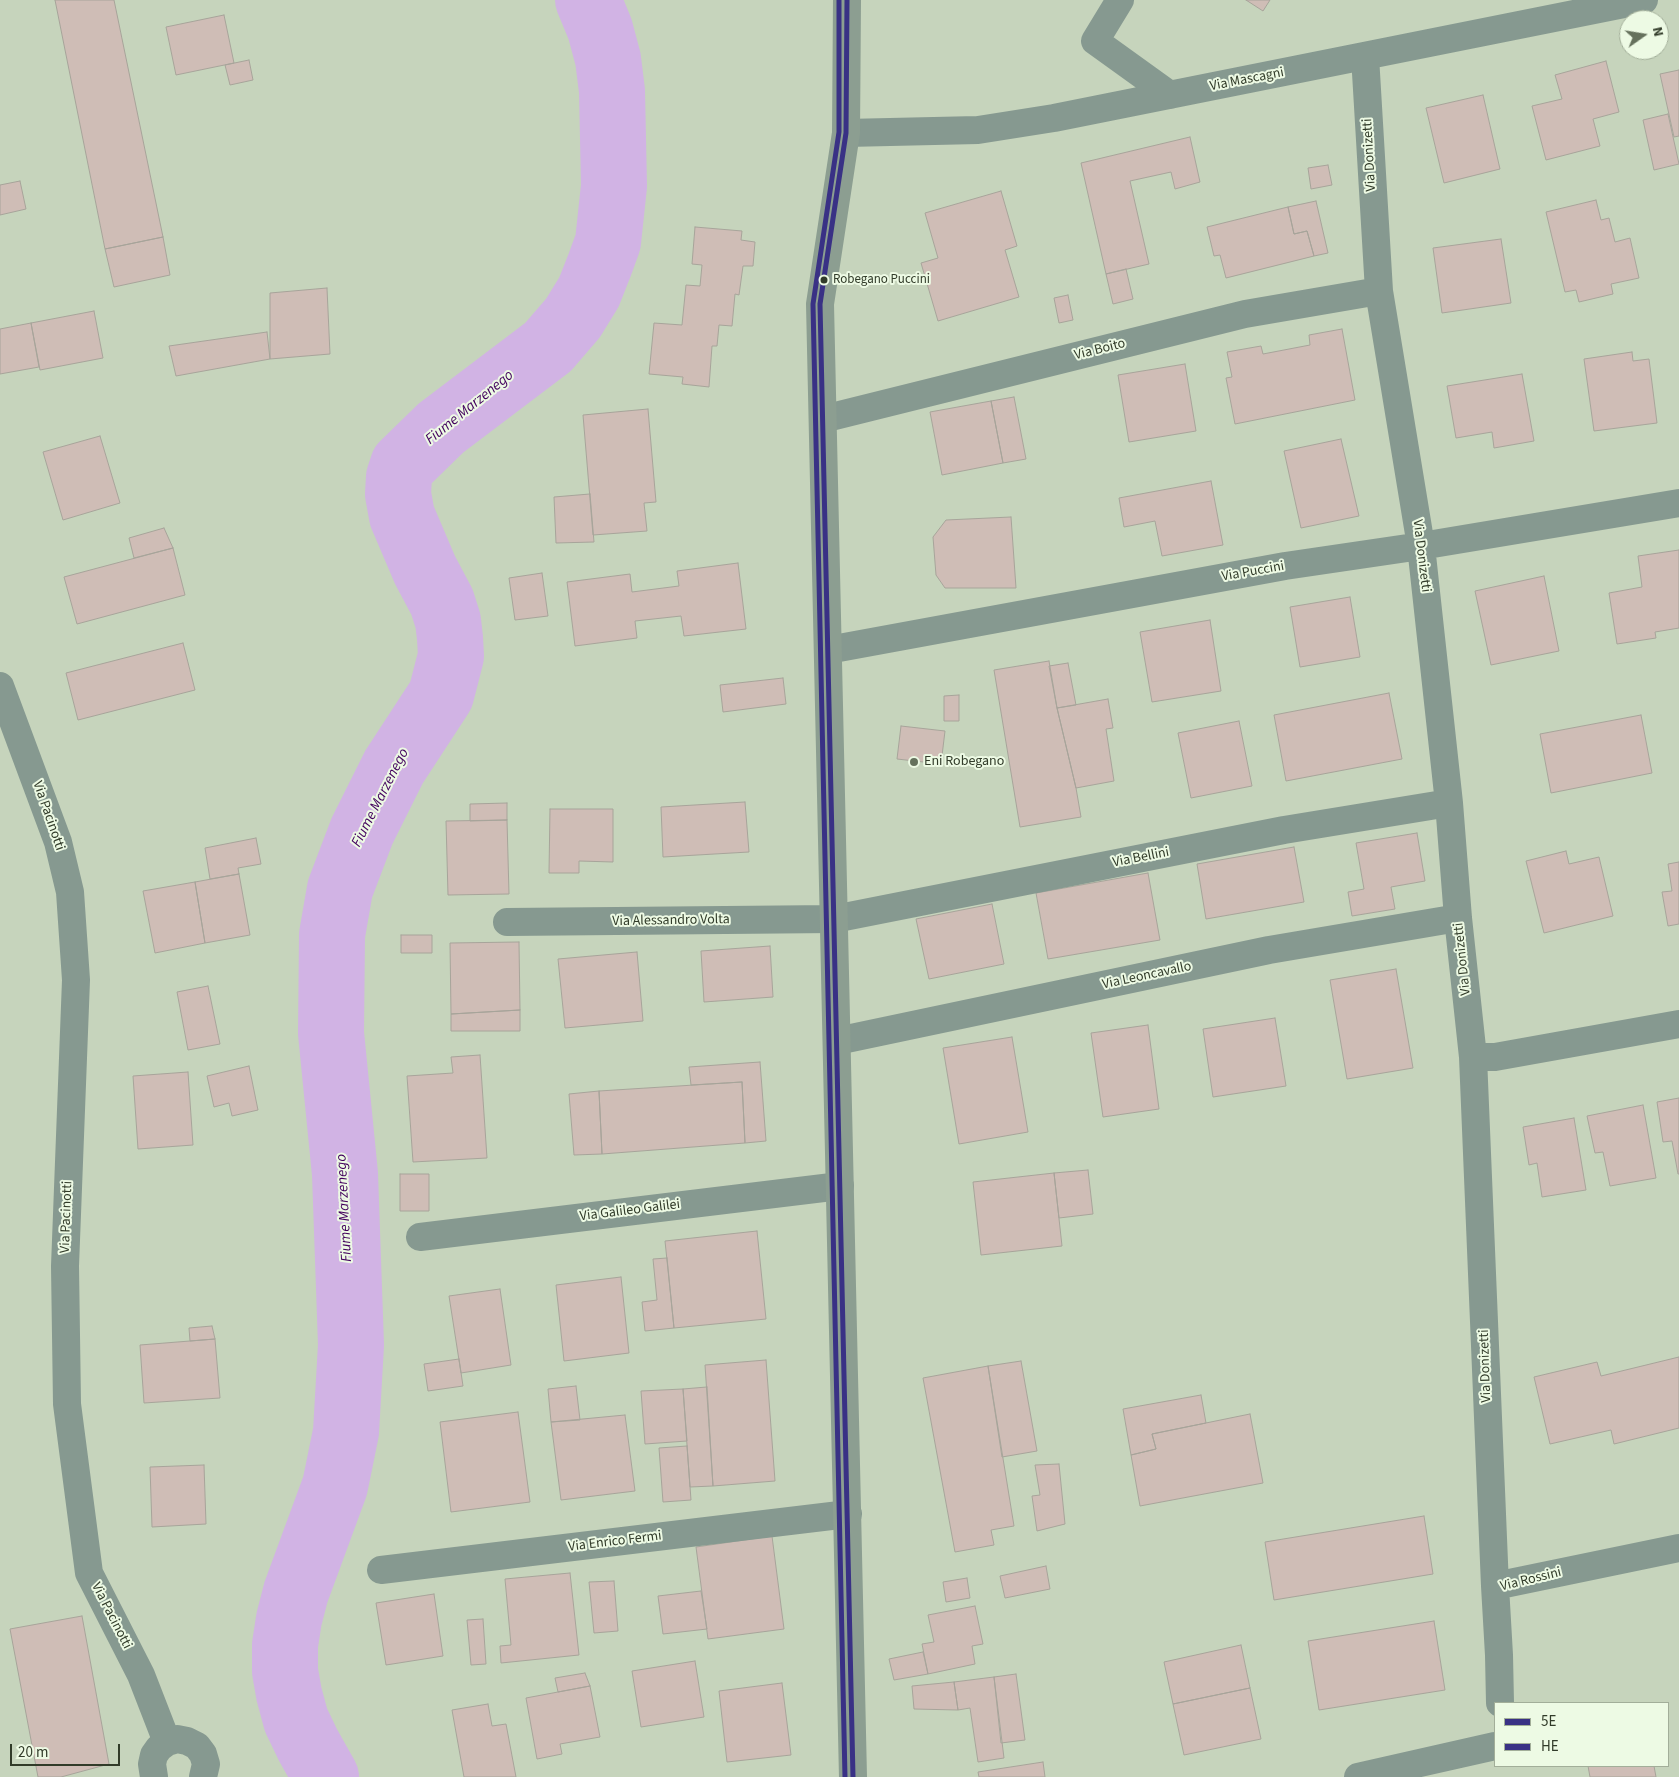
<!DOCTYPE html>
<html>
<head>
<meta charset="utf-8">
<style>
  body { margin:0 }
  #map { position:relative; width:1679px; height:1777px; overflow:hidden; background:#c6d4bc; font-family:"Source Sans 3",sans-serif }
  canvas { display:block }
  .legend { position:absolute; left:1494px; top:1702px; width:175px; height:65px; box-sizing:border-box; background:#edfae4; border:1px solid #a2ae99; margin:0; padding:6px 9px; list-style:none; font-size:15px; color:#313b29 }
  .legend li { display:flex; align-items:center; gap:10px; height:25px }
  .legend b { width:25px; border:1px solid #a2ae99 }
  .north { position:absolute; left:1619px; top:10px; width:50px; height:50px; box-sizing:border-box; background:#edfae4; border:1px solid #a2ae99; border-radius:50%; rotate:77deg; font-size:14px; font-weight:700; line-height:20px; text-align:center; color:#313b29 }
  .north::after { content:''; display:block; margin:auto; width:18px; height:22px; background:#65715c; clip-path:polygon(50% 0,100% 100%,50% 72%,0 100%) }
  .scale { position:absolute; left:10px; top:1744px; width:110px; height:22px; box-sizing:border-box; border:2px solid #313b29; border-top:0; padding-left:6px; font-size:15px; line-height:18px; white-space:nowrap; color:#313b29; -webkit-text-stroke:4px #edfae4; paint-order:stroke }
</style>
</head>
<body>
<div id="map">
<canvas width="1679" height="1777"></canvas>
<ul class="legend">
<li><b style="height:6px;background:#393185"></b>5E</li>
<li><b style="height:6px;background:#393185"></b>HE</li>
</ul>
<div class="north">N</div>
<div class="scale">20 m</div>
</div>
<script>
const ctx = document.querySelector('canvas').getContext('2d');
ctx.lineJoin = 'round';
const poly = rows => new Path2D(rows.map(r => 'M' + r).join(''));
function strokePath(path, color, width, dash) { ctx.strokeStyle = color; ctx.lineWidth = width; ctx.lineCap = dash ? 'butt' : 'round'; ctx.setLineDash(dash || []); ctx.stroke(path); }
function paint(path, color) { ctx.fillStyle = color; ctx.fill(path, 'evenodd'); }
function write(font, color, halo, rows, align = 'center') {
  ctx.font = font + ' "Source Sans 3",sans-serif'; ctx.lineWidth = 4; ctx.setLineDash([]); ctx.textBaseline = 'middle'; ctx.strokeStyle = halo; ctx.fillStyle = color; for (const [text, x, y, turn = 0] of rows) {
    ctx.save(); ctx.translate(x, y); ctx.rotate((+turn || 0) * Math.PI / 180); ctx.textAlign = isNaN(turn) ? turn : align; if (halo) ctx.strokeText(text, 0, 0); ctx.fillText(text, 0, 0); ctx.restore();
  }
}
const river = poly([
  [326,1777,308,1745,296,1720,289,1694,285,1671,285,1645,289,1619,296,1592,335,1486,346,1432,351,1345,345,1174,331,1033,332,935,340,889,362,831,394,767,441,695,451,656,450,638,448,621,442,602,425,570,402,516,398,494,399,477,403,465,441,428,548,347,573,318,589,292,600,264,608,242,614,186,612,91,608,59,600,29,588,0]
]);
const building = poly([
  [55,0,114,0,163,237,105,249,55,0],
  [1246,0,1270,0,1263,11,1246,0],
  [224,15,234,63,176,75,166,27,224,15],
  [249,60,253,80,230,85,225,65,249,60],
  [1606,61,1619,112,1593,119,1600,146,1546,160,1532,106,1562,99,1555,75,1606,61],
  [1679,70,1679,136,1674,137,1660,74,1679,70],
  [1483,95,1500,169,1444,183,1426,108,1483,95],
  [1668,114,1679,164,1654,170,1643,120,1668,114],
  [1190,137,1200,182,1175,189,1171,172,1130,181,1149,264,1106,274,1081,163,1190,137],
  [1328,165,1332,185,1311,189,1308,168,1328,165],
  [20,181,26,209,0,215,0,185,20,181],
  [1001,191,1017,246,1005,250,1019,297,938,321,921,263,938,258,925,213,1001,191],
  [1596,200,1601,220,1609,218,1615,242,1630,238,1639,278,1611,284,1613,294,1579,302,1576,290,1565,292,1546,212,1596,200],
  [1316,201,1328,253,1314,256,1307,231,1294,234,1288,207,1316,201],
  [1288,207,1294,234,1307,231,1314,256,1226,278,1220,255,1214,256,1207,227,1288,207],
  [695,227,742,231,741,240,755,242,753,266,743,266,739,295,735,294,732,326,719,325,717,346,712,346,709,387,682,384,683,377,649,374,654,323,682,325,686,285,700,286,702,265,692,264,695,227],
  [163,237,170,275,114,287,105,249,163,237],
  [1501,239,1511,303,1442,313,1433,248,1501,239],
  [1126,269,1133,299,1113,304,1106,274,1126,269],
  [327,288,330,354,270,359,270,293,327,288],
  [1068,295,1073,320,1059,323,1054,298,1068,295],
  [94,311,103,358,40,370,31,323,94,311],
  [31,323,39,367,0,374,0,329,31,323],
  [1342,329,1355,400,1235,424,1226,378,1232,377,1227,352,1261,346,1263,354,1310,345,1309,335,1342,329],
  [267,332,270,359,176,376,169,346,267,332],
  [1632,352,1633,361,1649,359,1657,423,1594,431,1584,359,1632,352],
  [1185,364,1196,431,1129,442,1118,375,1185,364],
  [1522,374,1534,441,1494,448,1492,432,1456,438,1447,386,1522,374],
  [1014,397,1026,459,1003,463,991,401,1014,397],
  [991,401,1003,463,942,475,930,412,991,401],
  [648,409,656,502,644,503,647,531,593,535,583,415,648,409],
  [100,436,120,503,63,520,43,452,100,436],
  [1341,439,1359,516,1301,528,1284,451,1341,439],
  [1211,481,1223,545,1162,556,1155,521,1124,527,1119,498,1211,481],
  [590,494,594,542,556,543,554,497,590,494],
  [1011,517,1016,588,945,588,936,575,933,537,946,520,1011,517],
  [164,528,173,548,134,558,129,538,164,528],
  [173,548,185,595,77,624,64,577,173,548],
  [1679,550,1679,628,1655,632,1656,638,1617,644,1609,593,1642,587,1638,556,1679,550],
  [738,563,746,629,684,636,681,616,635,621,637,638,575,646,567,582,630,574,632,592,679,586,677,571,738,563],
  [542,573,548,616,515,620,509,578,542,573],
  [1544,576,1559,651,1491,665,1475,591,1544,576],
  [1350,597,1360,657,1300,667,1290,607,1350,597],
  [1210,620,1221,691,1152,702,1140,632,1210,620],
  [183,643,195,690,78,720,66,673,183,643],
  [1049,661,1057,708,1076,788,1081,817,1020,827,994,670,1049,661],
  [1068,663,1076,705,1057,708,1049,666,1068,663],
  [783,678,786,704,723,712,720,685,783,678],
  [1389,693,1402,759,1286,781,1274,715,1389,693],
  [959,695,959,721,944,721,944,696,959,695],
  [1108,699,1113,728,1106,729,1114,781,1076,788,1057,708,1108,699],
  [1641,715,1652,773,1551,793,1540,734,1641,715],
  [1239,721,1252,786,1191,798,1178,733,1239,721],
  [901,726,945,731,941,764,897,759,901,726],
  [745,802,749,852,663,857,661,807,745,802],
  [507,803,507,820,470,821,470,804,507,803],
  [550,809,613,809,613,862,579,861,579,873,549,873,550,809],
  [507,820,509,894,448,895,446,821,507,820],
  [1417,833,1425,881,1391,887,1395,909,1352,916,1348,892,1364,889,1356,843,1417,833],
  [256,838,261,864,238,868,239,874,210,879,205,848,256,838],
  [1294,847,1304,902,1206,919,1197,864,1294,847],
  [1566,851,1569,864,1599,857,1613,916,1544,933,1526,861,1566,851],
  [1679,862,1679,924,1668,926,1662,892,1672,891,1668,864,1679,862],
  [1148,873,1160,940,1048,959,1036,893,1148,873],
  [239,874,250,935,205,943,195,882,239,874],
  [195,882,205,943,155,953,143,891,195,882],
  [992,904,1004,964,929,979,916,919,992,904],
  [401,935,432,935,432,953,401,953,401,935],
  [519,942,520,1010,451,1014,450,943,519,942],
  [770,946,773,997,704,1002,701,951,770,946],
  [637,952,643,1021,565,1028,558,959,637,952],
  [1396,969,1413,1068,1347,1079,1330,980,1396,969],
  [208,986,220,1044,188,1050,177,992,208,986],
  [520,1010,520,1031,451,1031,451,1014,520,1010],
  [1275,1018,1286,1086,1213,1097,1203,1029,1275,1018],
  [1148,1025,1159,1109,1103,1117,1091,1033,1148,1025],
  [1012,1037,1028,1132,959,1144,943,1048,1012,1037],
  [480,1055,487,1158,413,1162,407,1076,453,1073,451,1057,480,1055],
  [760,1062,766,1141,745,1143,742,1082,691,1085,689,1067,760,1062],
  [249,1066,258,1110,232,1116,229,1103,214,1107,207,1076,249,1066],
  [188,1072,193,1145,138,1149,133,1076,188,1072],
  [742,1082,745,1143,602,1154,599,1091,742,1082],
  [599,1091,602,1154,574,1155,569,1094,599,1091],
  [1679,1098,1679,1174,1678,1174,1672,1141,1663,1142,1657,1102,1679,1098],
  [1643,1105,1656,1178,1610,1186,1603,1152,1595,1153,1587,1116,1643,1105],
  [1574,1118,1586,1190,1542,1197,1537,1163,1529,1165,1523,1127,1574,1118],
  [1088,1170,1093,1214,1059,1218,1054,1173,1088,1170],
  [1054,1173,1062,1246,981,1255,973,1182,1054,1173],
  [400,1174,429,1174,429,1211,400,1211,400,1174],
  [757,1231,766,1319,674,1328,665,1241,757,1231],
  [667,1258,674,1328,645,1331,642,1302,657,1300,653,1259,667,1258],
  [621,1277,629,1353,564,1361,556,1285,621,1277],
  [500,1289,511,1365,461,1373,449,1296,500,1289],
  [212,1326,215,1339,190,1341,189,1328,212,1326],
  [215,1339,220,1398,144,1403,140,1345,215,1339],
  [1679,1357,1679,1428,1614,1444,1611,1430,1550,1444,1534,1377,1597,1362,1601,1376,1679,1357],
  [459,1359,463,1386,428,1391,424,1364,459,1359],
  [766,1360,775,1481,713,1486,705,1365,766,1360],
  [1021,1361,1037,1451,1002,1457,988,1366,1021,1361],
  [988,1366,1014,1526,991,1530,994,1545,955,1552,923,1378,988,1366],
  [576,1386,580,1420,551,1422,548,1389,576,1386],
  [707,1387,713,1486,690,1487,683,1389,707,1387],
  [683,1389,687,1441,645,1444,641,1391,683,1389],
  [1201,1395,1206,1423,1152,1434,1156,1449,1131,1455,1123,1409,1201,1395],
  [518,1412,530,1502,451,1512,440,1422,518,1412],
  [1250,1414,1263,1483,1140,1506,1131,1455,1156,1449,1152,1434,1250,1414],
  [625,1415,635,1491,561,1500,551,1422,625,1415],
  [687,1446,691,1500,663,1502,659,1448,687,1446],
  [1059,1464,1065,1524,1037,1531,1032,1496,1040,1495,1035,1465,1059,1464],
  [204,1465,206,1524,152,1527,150,1467,204,1465],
  [1424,1516,1433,1574,1274,1600,1265,1542,1424,1516],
  [772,1536,784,1629,708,1639,696,1547,772,1536],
  [1046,1566,1050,1589,1005,1598,1000,1576,1046,1566],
  [570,1573,579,1655,501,1663,500,1646,511,1645,505,1579,570,1573],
  [967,1578,970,1598,946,1602,943,1582,967,1578],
  [614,1581,618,1631,594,1633,589,1582,614,1581],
  [701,1591,707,1629,663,1634,658,1596,701,1591],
  [434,1594,443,1656,386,1665,376,1603,434,1594],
  [975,1606,983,1644,972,1646,975,1664,928,1674,922,1644,934,1642,928,1615,975,1606],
  [82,1616,109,1764,61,1777,38,1777,10,1629,82,1616],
  [483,1619,486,1664,471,1665,467,1620,483,1619],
  [1434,1621,1445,1690,1319,1710,1308,1641,1434,1621],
  [1241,1645,1250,1688,1173,1704,1164,1662,1241,1645],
  [923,1652,928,1674,894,1680,889,1659,923,1652],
  [695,1661,704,1717,641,1727,632,1671,695,1661],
  [585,1673,590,1686,558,1692,555,1678,585,1673],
  [1016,1674,1025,1740,1001,1743,994,1677,1016,1674],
  [994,1677,1004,1758,978,1762,970,1708,958,1710,954,1682,994,1677],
  [954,1682,958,1710,914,1709,912,1686,954,1682],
  [782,1683,791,1755,727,1762,719,1691,782,1683],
  [590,1686,600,1737,560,1744,562,1754,537,1759,526,1698,590,1686],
  [1250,1688,1261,1739,1184,1755,1173,1704,1250,1688],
  [488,1704,492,1726,506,1724,516,1777,464,1777,452,1710,488,1704],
  [1043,1762,1045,1777,979,1777,978,1772,1043,1762],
  [1588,1766,1654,1766,1656,1777,1590,1777,1588,1766]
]);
const minor = poly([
  [1120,0,1095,41,1170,95],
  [1365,56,1379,291,1421,546,1449,803,1458,918,1473,1057,1495,1586,1499,1655,1500,1703],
  [846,133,978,130,1054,118,1644,0],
  [823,419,1245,314,1379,291],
  [828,650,1285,566,1421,546,1679,503],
  [0,686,58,842,70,892,76,980,65,1266,67,1404,89,1573,141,1675,167,1742],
  [507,922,834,919,1284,830,1449,803],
  [837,1041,1269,950,1458,918],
  [1473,1057,1495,1057,1679,1024],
  [420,1237,840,1186],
  [381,1570,848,1514],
  [1495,1586,1679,1548],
  [154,1777,152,1764,154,1755,159,1748,167,1742,177,1739,187,1741,197,1746,203,1754,206,1764,203,1777],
  [1358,1777,1495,1746]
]);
const major = poly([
  [847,0,846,133,820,304,853,1777]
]);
const bus1 = poly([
  [847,0,846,133,820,304,853,1777]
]);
const bus2 = poly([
  [839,0,839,132,813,304,845,1777]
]);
const markers = [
  [824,280,4.5,"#313b29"],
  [914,762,5,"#65715c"]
];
const busNames = [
  ["Robegano Puccini",833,280]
];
const streetNames = [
  ["Via Mascagni",1247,80,-11],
  ["Via Donizetti",1370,155,-93],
  ["Via Boito",1100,350,-14],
  ["Via Donizetti",1421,556,83],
  ["Via Puccini",1253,572,-10],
  ["Via Pacinotti",48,816,71],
  ["Via Bellini",1141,858,-11],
  ["Via Alessandro Volta",671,921,-1],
  ["Via Donizetti",1463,959,-96],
  ["Via Leoncavallo",1147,976,-12],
  ["Via Galileo Galilei",630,1211,-7],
  ["Via Pacinotti",67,1217,-88],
  ["Via Donizetti",1486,1366,-92],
  ["Via Enrico Fermi",615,1542,-7],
  ["Via Rossini",1531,1580,-14],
  ["Via Pacinotti",111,1616,63]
];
const poiNames = [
  ["Eni Robegano",924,762]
];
const waterNames = [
  ["Fiume Marzenego",470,408,-39],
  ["Fiume Marzenego",381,798,-63],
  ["Fiume Marzenego",345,1208,-93]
];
strokePath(river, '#d1b3e4', 66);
paint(building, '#cfbdb6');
strokePath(building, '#a7a49a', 1);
strokePath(minor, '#869990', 28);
strokePath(major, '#8c9e91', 28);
strokePath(bus1, '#393185', 5);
strokePath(bus2, '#393185', 5);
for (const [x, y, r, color] of markers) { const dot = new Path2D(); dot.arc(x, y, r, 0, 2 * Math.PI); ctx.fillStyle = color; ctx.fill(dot); strokePath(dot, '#edfae4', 2); }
write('13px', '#313b29', '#edfae4', busNames, 'left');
write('14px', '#313b29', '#edfae4', streetNames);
write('14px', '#313b29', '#edfae4', poiNames, 'left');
write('italic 15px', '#42005d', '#edfae4', waterNames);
</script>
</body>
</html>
